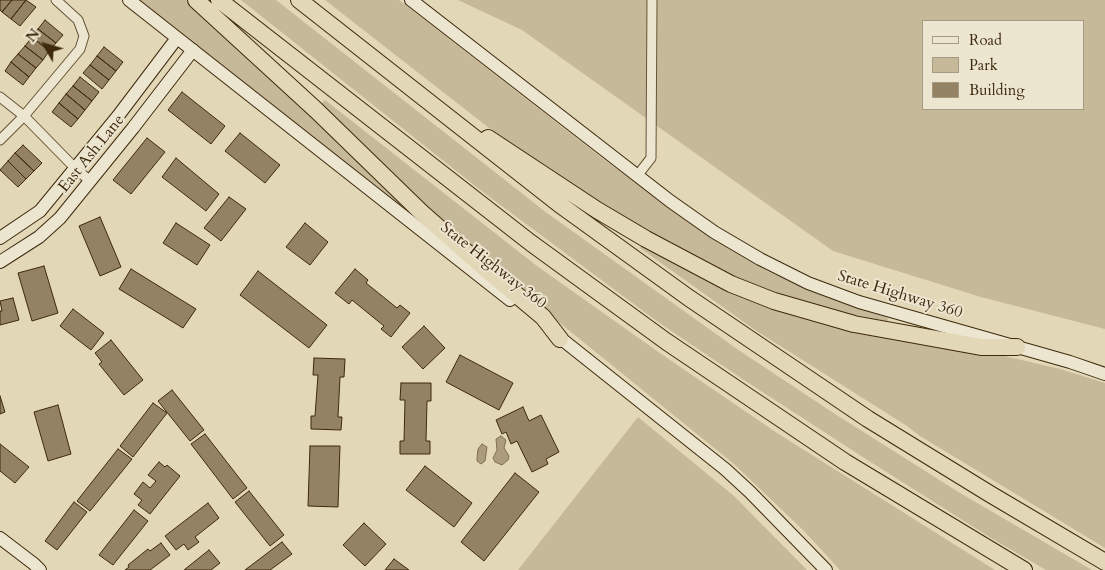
<!DOCTYPE html>
<html>
<head>
<meta charset="utf-8">
<style>
  body { margin:0 }
  #map { position:relative; width:1105px; height:570px; overflow:hidden; background:#e2d7b6; font-family:Cardo,serif }
  canvas { display:block }
  .legend { position:absolute; left:922px; top:20px; width:162px; height:90px; box-sizing:border-box; background:#ece5d0; border:1px solid #a69a82; margin:0; padding:6px 9px; list-style:none; font-size:15px; color:#3e290c }
  .legend li { display:flex; align-items:center; gap:10px; height:25px }
  .legend b { width:25px; border:1px solid #a69a82 }
  .north { position:absolute; left:20px; top:20px; width:50px; height:50px; -webkit-text-stroke:4px #ece5d0; paint-order:stroke; rotate:308deg; font-size:14px; font-weight:700; line-height:20px; text-align:center; color:#3e290c }
  .north::after { content:''; display:block; margin:auto; width:18px; height:22px; background:#3e290c; clip-path:polygon(50% 0,100% 100%,50% 72%,0 100%) }
</style>
</head>
<body>
<div id="map">
<canvas width="1105" height="570"></canvas>
<ul class="legend">
<li><b style="height:6px;background:#ece5d0"></b>Road</li>
<li><b style="height:14px;background:#c6b999"></b>Park</li>
<li><b style="height:14px;background:#938364"></b>Building</li>
</ul>
<div class="north">N</div>
</div>
<script>
const ctx = document.querySelector('canvas').getContext('2d');
ctx.lineJoin = 'round';
function paint(path, color) { ctx.fillStyle = color; ctx.fill(path, 'evenodd'); }
const poly = rows => new Path2D(rows.map(r => 'M' + r).join(''));
function strokePath(path, color, width, dash) { ctx.strokeStyle = color; ctx.lineWidth = width; ctx.lineCap = dash ? 'butt' : 'round'; ctx.setLineDash(dash || []); ctx.stroke(path); }
function write(font, color, halo, rows, align = 'center') {
  ctx.font = font + ' Cardo,serif'; ctx.lineWidth = 4; ctx.setLineDash([]); ctx.textBaseline = 'middle'; ctx.strokeStyle = halo; ctx.fillStyle = color; for (const [text, x, y, turn = 0] of rows) {
    ctx.save(); ctx.translate(x, y); ctx.rotate((+turn || 0) * Math.PI / 180); ctx.textAlign = isNaN(turn) ? turn : align; if (halo) ctx.strokeText(text, 0, 0); ctx.fillText(text, 0, 0); ctx.restore();
  }
}
const green = poly([
  [140,0,186,0,264,70,403,203,400,206],
  [241,0,276,0,547,213,737,349,835,414,960,493,1092,570,1046,570,991,538,869,461,744,380,658,322,479,189],
  [325,0,399,0,606,161,690,223,728,248,767,271,819,294,888,318,887,321,855,315,853,318,767,293,664,244,525,156],
  [458,0,1105,0,1105,329,981,297,833,251,522,30],
  [924,21,1084,21,1084,109,924,109],
  [325,100,537,266,657,351,777,433,995,570,840,570,804,531,734,464,466,247,320,105],
  [643,243,740,294,1060,369,1105,383,1105,548,920,436,907,426,755,330,640,248],
  [638,417,734,496,807,570,518,570]
]);
const water = poly([
  [501,436,506,440,504,448,509,456,508,460,502,465,495,462,493,458,497,450,496,439,501,436],
  [482,444,487,447,485,461,481,464,477,461,477,458,478,449,482,444]
]);
const building = poly([
  [0,0,12,0,2,12,0,10,0,0],
  [12,0,26,0,11,19,2,12,12,0],
  [26,0,36,7,20,26,11,19,26,0],
  [45,20,63,35,56,43,38,29,45,20],
  [38,29,56,43,49,51,32,37,38,29],
  [32,37,49,51,43,60,25,46,32,37],
  [25,46,43,60,36,68,18,54,25,46],
  [104,47,123,62,116,71,97,56,104,47],
  [18,54,36,68,29,77,11,62,18,54],
  [97,56,116,71,109,80,90,65,97,56],
  [11,62,29,77,23,85,5,71,11,62],
  [90,65,109,80,102,89,83,73,90,65],
  [80,77,99,92,92,101,73,86,80,77],
  [73,86,92,101,85,110,66,94,73,86],
  [182,92,225,126,211,144,168,110,182,92],
  [66,94,85,110,78,119,59,103,66,94],
  [59,103,78,119,71,127,52,112,59,103],
  [240,133,280,165,265,183,225,151,240,133],
  [147,138,165,152,131,194,113,180,147,138],
  [23,145,42,163,34,171,15,153,23,145],
  [15,153,34,171,26,179,8,161,15,153],
  [176,158,219,194,206,211,162,177,176,158],
  [8,161,26,179,18,187,0,170,8,161],
  [229,197,246,209,221,241,204,228,229,197],
  [100,217,121,267,100,276,79,226,100,217],
  [176,223,210,245,197,265,163,243,176,223],
  [305,223,328,242,310,265,286,247,305,223],
  [44,266,58,313,32,321,18,273,44,266],
  [131,269,196,309,183,328,119,289,131,269],
  [355,269,368,280,366,283,397,308,400,305,410,313,391,337,381,329,384,326,352,300,349,304,335,293,355,269],
  [258,271,327,325,309,348,240,295,258,271],
  [13,298,19,320,0,325,0,311,2,311,0,301,13,298],
  [73,309,104,333,91,350,60,326,73,309],
  [424,326,445,348,423,369,402,347,424,326],
  [111,340,143,380,124,395,99,364,102,362,95,353,111,340],
  [460,355,513,383,499,410,446,382,460,355],
  [314,358,345,359,344,377,340,377,338,417,342,417,341,430,311,429,311,416,315,416,318,375,313,375,314,358],
  [401,383,431,383,431,401,427,401,426,441,430,441,430,454,400,454,400,441,404,441,405,400,400,400,401,383],
  [172,390,204,430,190,441,158,401,172,390],
  [0,396,5,412,0,414,0,396],
  [153,403,167,413,133,457,120,446,153,403],
  [58,405,71,454,48,461,34,412,58,405],
  [523,407,529,421,541,415,559,452,546,459,548,464,532,472,517,441,511,444,506,432,502,434,496,420,523,407],
  [205,434,247,488,233,499,191,444,205,434],
  [0,444,29,467,15,483,0,471,0,444],
  [310,446,340,446,338,507,308,506,310,446],
  [118,449,132,459,90,511,77,501,118,449],
  [159,462,165,467,167,465,180,476,150,514,138,505,142,500,134,494,143,482,150,488,156,481,148,475,159,462],
  [425,466,472,503,454,527,406,490,425,466],
  [515,473,539,492,484,561,461,542,515,473],
  [249,491,284,535,270,546,235,502,249,491],
  [74,502,87,512,57,550,45,541,74,502],
  [208,503,219,518,195,537,199,542,188,550,184,544,176,550,165,536,208,503],
  [134,510,148,521,113,565,99,555,134,510],
  [364,523,386,544,365,566,343,545,364,523],
  [282,542,292,554,270,570,245,570,282,542],
  [161,543,170,555,150,570,125,570,129,567,128,565,148,549,150,551,161,543],
  [209,550,220,563,211,570,184,570,209,550],
  [394,559,409,570,385,570,394,559]
]);
const street = poly([
  [0,97,24,116,75,168,90,181],
  [0,140,24,116,80,49,84,36,78,20,56,0],
  [637,176,651,158,652,0]
]);
const secondary = poly([
  [129,0,510,300],
  [411,0,670,201,714,232,760,259,808,283,859,302,1070,362,1105,374],
  [0,238,40,211,118,116,177,38],
  [0,262,39,237,60,218,133,128,193,50],
  [554,333,725,469,750,492,826,570],
  [0,538,34,564,40,570]
]);
const highway = poly([
  [196,0,316,110,421,212,481,265,543,317,560,339],
  [219,0,531,243,667,342,845,462,1024,570],
  [299,0,559,204,689,298,868,419,990,494,1105,562],
  [488,138,597,210,646,239,731,284,774,301,854,324,981,347,1017,347]
]);
const streetNames = [
  ["East Ash Lane",92,154,-51],
  ["State Highway 360",493,266,38],
  ["State Highway 360",900,295,17]
];
paint(green, '#c6b999');
paint(water, '#aa9c7c');
strokePath(water, '#7f6e4f', 1);
paint(building, '#938364');
strokePath(building, '#3e290c', 1);
strokePath(street, '#675436', 11);
strokePath(secondary, '#3e290c', 14);
strokePath(highway, '#3e290c', 18);
strokePath(street, '#ece5d0', 9);
strokePath(secondary, '#ece5d0', 12);
strokePath(highway, '#e2d7b6', 16);
write('16px', '#3e290c', '#ece5d0', streetNames);
</script>
</body>
</html>
